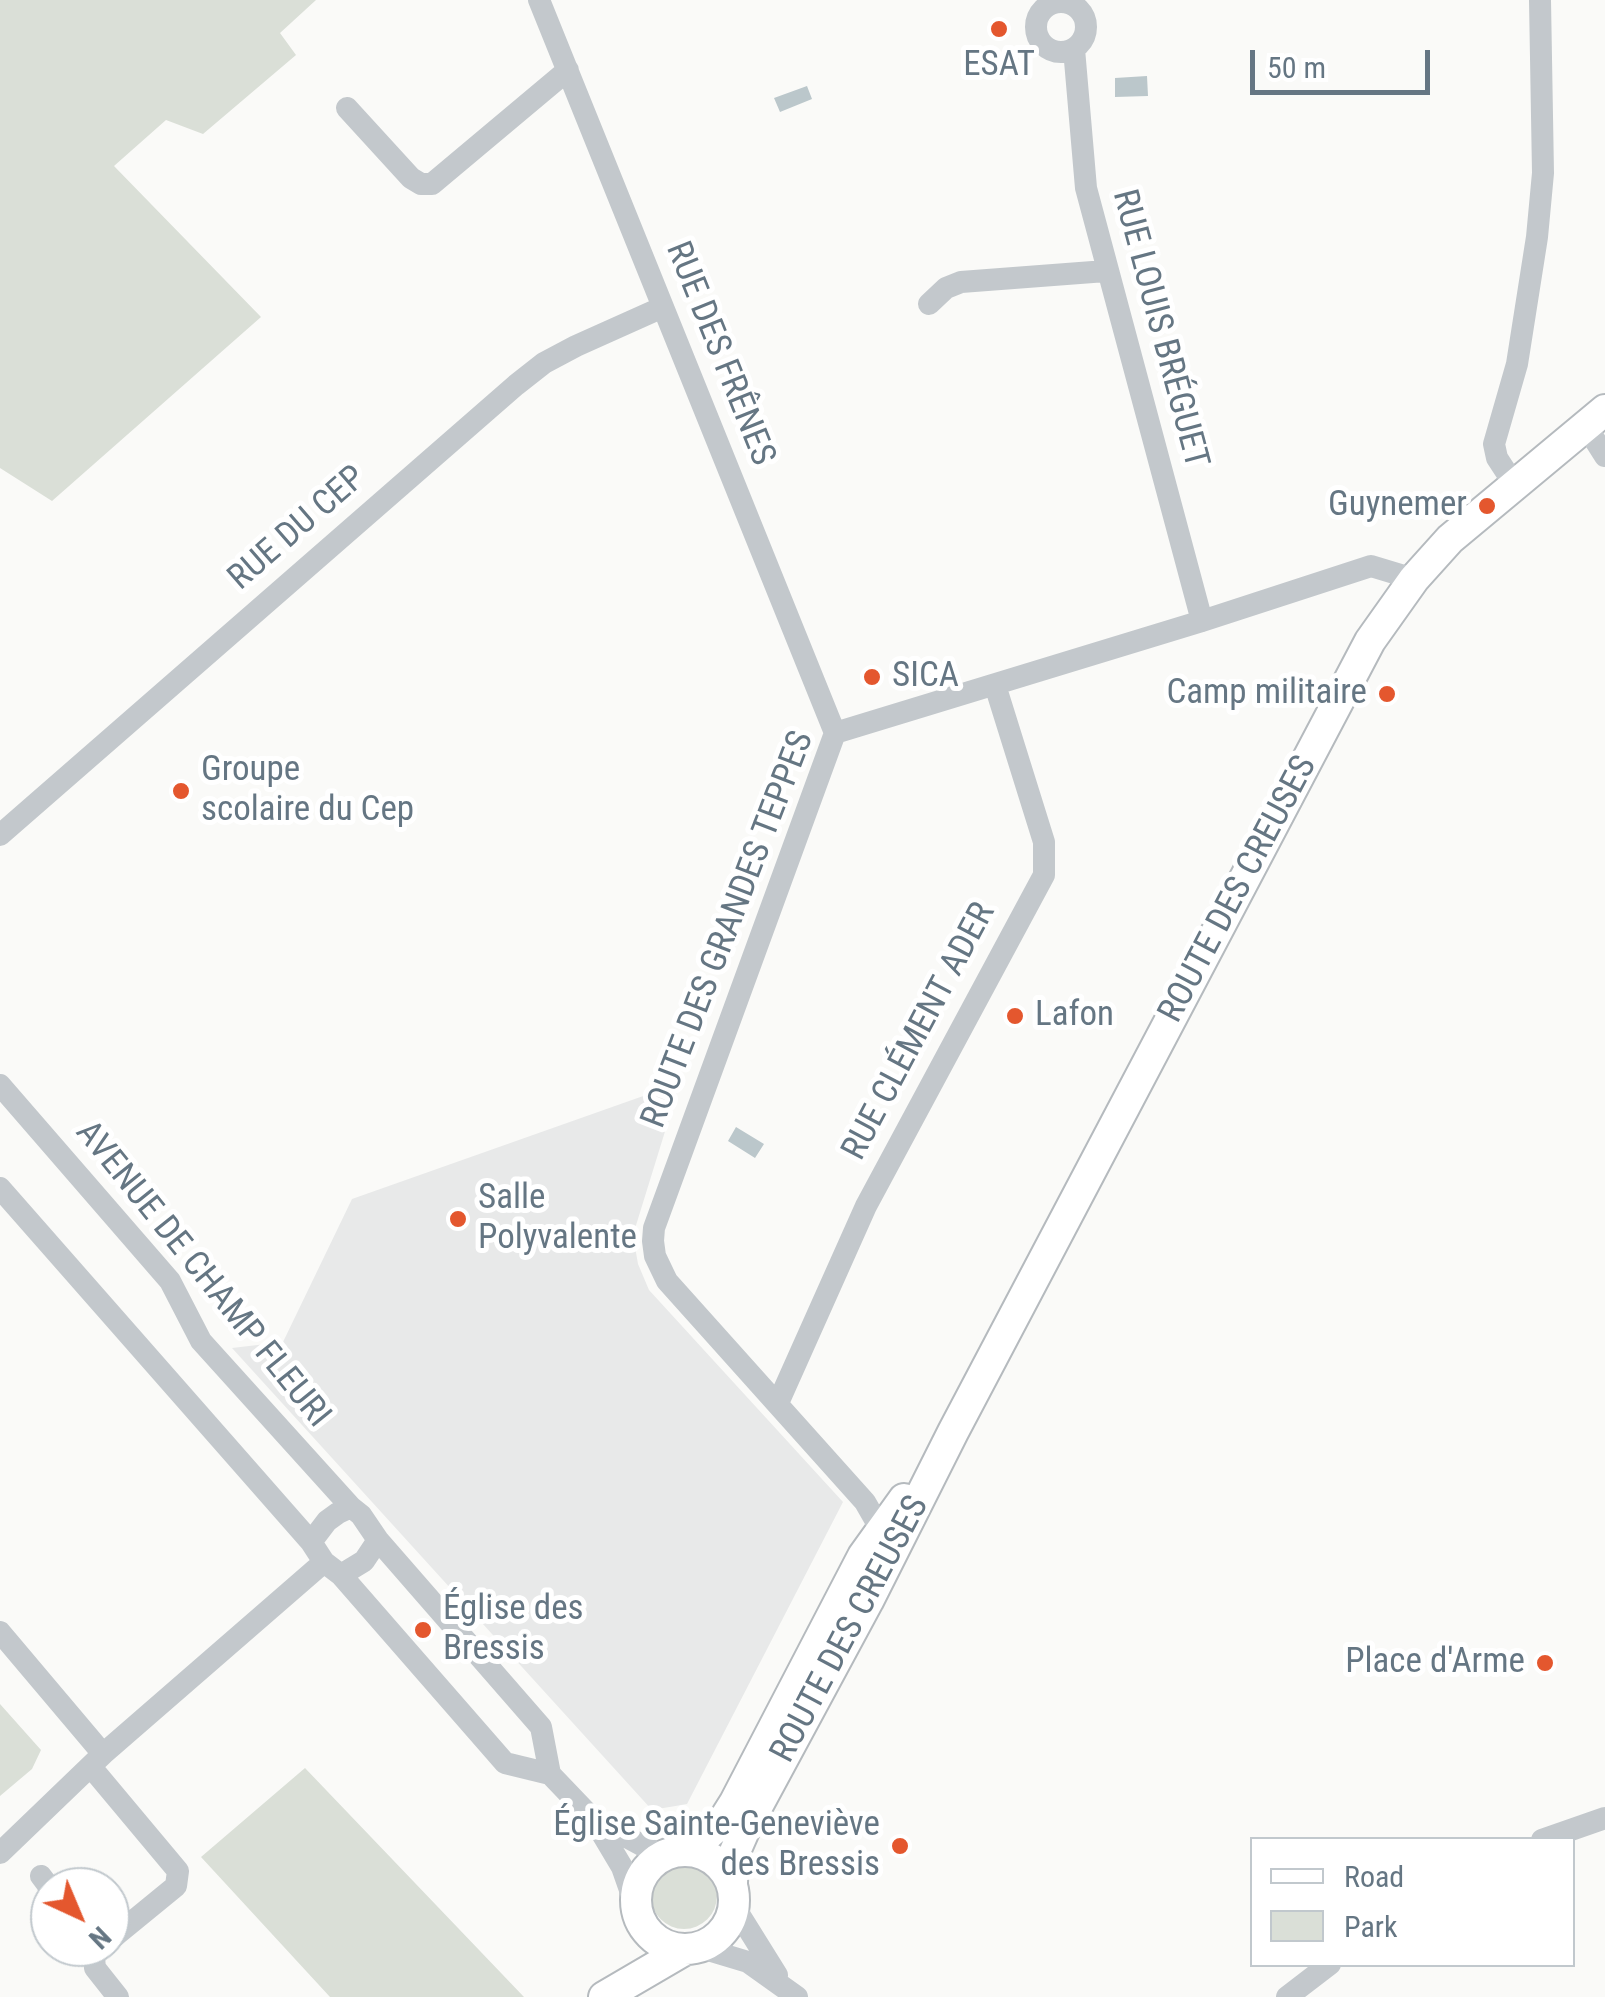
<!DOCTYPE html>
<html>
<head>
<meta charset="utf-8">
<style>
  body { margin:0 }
  #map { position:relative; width:1605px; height:1997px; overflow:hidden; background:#fafaf8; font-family:"Roboto Condensed",sans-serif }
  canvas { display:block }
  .legend { position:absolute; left:1250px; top:1837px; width:325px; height:130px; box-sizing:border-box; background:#fff; border:2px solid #c1c8cd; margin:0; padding:12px 18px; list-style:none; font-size:30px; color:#657683 }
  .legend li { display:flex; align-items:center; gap:20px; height:50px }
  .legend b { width:50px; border:2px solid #c1c8cd }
  .north { position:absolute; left:30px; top:1867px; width:100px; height:100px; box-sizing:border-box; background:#fff; border:2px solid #c1c8cd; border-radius:50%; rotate:136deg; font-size:28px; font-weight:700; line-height:40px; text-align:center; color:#657683 }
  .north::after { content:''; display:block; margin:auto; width:35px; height:45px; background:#e4572e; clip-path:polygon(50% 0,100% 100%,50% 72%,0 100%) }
  .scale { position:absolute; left:1250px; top:50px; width:180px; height:45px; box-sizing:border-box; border:5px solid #657683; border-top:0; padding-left:12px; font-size:30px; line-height:35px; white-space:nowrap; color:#657683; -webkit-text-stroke:8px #fff; paint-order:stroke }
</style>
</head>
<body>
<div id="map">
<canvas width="1605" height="1997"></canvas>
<ul class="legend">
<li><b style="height:12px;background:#fff"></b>Road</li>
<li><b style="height:28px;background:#dadfd7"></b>Park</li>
</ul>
<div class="north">N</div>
<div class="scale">50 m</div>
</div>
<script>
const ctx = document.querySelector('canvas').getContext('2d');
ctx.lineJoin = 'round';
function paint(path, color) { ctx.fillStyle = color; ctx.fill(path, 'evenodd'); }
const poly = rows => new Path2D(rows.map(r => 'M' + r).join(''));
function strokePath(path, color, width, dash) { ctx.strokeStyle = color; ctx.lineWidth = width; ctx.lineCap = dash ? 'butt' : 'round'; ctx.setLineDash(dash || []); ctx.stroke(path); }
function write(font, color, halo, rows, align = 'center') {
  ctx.font = font + ' "Roboto Condensed",sans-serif'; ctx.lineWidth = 10; ctx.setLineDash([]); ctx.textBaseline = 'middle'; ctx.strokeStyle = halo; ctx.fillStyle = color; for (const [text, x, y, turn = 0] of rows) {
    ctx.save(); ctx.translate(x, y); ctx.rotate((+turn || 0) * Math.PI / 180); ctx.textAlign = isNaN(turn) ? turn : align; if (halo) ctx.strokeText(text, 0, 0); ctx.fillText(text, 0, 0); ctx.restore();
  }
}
const built = poly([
  [680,1083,633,1235,638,1264,649,1290,843,1502,687,1804,652,1810,232,1348,283,1342,352,1199]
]);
const green = poly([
  [0,0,316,0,280,33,296,55,203,134,166,120,114,166,261,317,52,501,0,468],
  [0,1704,41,1750,32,1769,0,1796],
  [305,1768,524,1997,330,1997,201,1857],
  '651 1896a33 33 0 1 1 66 0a33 33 0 1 1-66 0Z'
]);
const water = poly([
  [1147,76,1148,96,1115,97,1115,78],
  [807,86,812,99,780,112,774,98],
  [736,1127,764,1144,755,1158,728,1141]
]);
const minor = poly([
  [539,0,835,733],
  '1036 27a25 25 0 1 1 50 0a25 25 0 1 1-50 0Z',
  [1074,49,1086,188,1202,621],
  [347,108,411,178,421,184,432,184,568,70],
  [929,304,946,288,961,282,1106,271],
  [1586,426,1605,456],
  [1514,484,1497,458,1494,444,1517,364,1537,237,1543,173,1540,0],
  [0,835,516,385,544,363,576,346,663,307],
  [0,1085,170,1281,201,1341,351,1507],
  [0,1188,311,1542],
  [778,1403,866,1206,1044,875,1044,842,995,685],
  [378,1540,364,1561,341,1575,324,1562,311,1542,327,1521,338,1513,351,1507,361,1515,378,1540,541,1727,550,1774],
  [883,1543,881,1530,865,1502,667,1281,655,1256,653,1241,654,1228,835,733,1202,621,1371,566,1414,579],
  [341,1575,505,1763,550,1774,594,1820,622,1867,635,1904],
  [0,1632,103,1754],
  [91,1767,178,1871,176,1886,110,1940],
  [599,1822,662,1856],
  [1542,1840,1605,1818],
  [0,1853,103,1754,324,1562],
  [41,1876,50,1888],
  [734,1906,777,1975],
  [93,1947,95,1968,118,1997],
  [698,1947,748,1962,797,1997],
  [1287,1997,1330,1964]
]);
const major = poly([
  '636 1900a49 49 0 1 1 98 0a49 49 0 1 1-98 0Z',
  [678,1851,702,1840,723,1821,735,1802,863,1556,904,1499],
  [732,1883,733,1856,744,1831,868,1601,953,1432,1370,641,1414,579,1450,539,1605,410],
  [604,1997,686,1949]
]);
const markers = [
  [999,29,10,"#e4572e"],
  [1487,506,10,"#e4572e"],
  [872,677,10,"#e4572e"],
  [1387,694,10,"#e4572e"],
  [181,791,10,"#e4572e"],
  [1015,1016,10,"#e4572e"],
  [458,1219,10,"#e4572e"],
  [423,1630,10,"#e4572e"],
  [1545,1663,10,"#e4572e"],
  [900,1846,10,"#e4572e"]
];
const poiNames = [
  ["ESAT",999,66,"center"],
  ["Guynemer",1467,506,"right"],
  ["SICA",892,677],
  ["Camp militaire",1367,694,"right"],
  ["Groupe",201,771],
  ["scolaire du Cep",201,811],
  ["Lafon",1035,1016],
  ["Salle",478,1199],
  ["Polyvalente",478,1239],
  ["Église des",443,1610],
  ["Bressis",443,1650],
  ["Place d'Arme",1525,1663,"right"],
  ["Église Sainte-Geneviève",880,1826,"right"],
  ["des Bressis",880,1866,"right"]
];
const streetNames = [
  ["RUE LOUIS BRÉGUET",1159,329,75],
  ["RUE DES FRÊNES",719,354,68],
  ["RUE DU CEP",298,529,-41],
  ["ROUTE DES CREUSES",1239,890,-62],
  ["ROUTE DES GRANDES TEPPES",729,930,-69],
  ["RUE CLÉMENT ADER",920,1032,-62],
  ["AVENUE DE CHAMP FLEURI",202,1275,51],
  ["ROUTE DES CREUSES",851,1630,-62]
];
paint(built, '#e8e9e9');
paint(green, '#dadfd7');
paint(water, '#bbc7cb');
strokePath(major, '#b5babe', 34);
strokePath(minor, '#c3c8cc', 22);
strokePath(major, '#fff', 30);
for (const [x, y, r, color] of markers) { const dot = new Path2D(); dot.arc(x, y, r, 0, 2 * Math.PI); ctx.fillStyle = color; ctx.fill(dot); strokePath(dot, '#fff', 4); }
write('35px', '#657683', '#fff', poiNames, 'left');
write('35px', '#657683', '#fff', streetNames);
</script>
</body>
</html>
